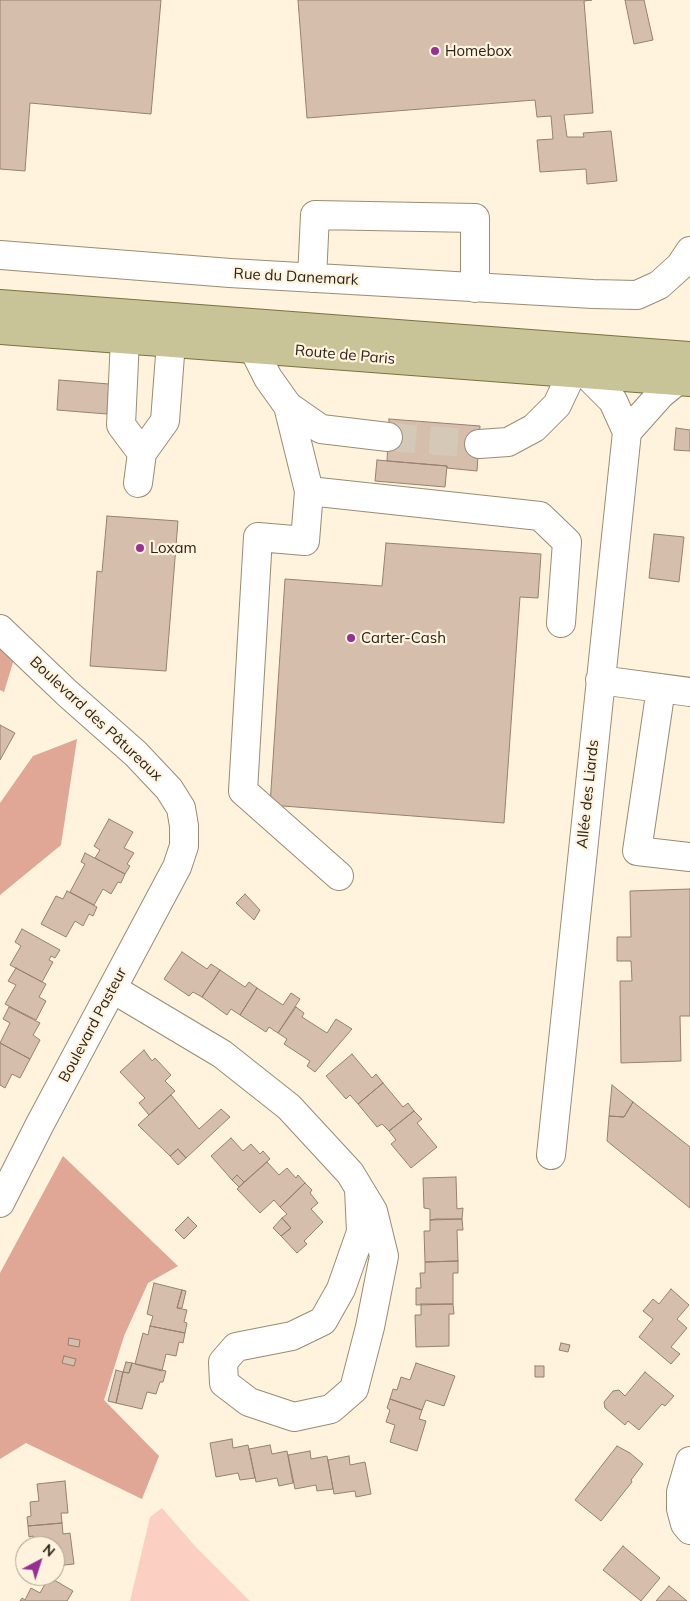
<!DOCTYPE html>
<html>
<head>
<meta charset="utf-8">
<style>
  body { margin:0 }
  #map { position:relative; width:690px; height:1601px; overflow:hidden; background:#fff3de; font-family:Mulish,sans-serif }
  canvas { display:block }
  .north { position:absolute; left:15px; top:1536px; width:50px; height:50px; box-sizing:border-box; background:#fff3de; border:1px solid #a9a090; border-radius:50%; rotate:40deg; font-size:14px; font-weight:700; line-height:20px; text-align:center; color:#29231a }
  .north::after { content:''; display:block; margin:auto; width:18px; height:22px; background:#973095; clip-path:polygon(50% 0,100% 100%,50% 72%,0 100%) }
</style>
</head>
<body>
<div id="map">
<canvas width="690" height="1601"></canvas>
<div class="north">N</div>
</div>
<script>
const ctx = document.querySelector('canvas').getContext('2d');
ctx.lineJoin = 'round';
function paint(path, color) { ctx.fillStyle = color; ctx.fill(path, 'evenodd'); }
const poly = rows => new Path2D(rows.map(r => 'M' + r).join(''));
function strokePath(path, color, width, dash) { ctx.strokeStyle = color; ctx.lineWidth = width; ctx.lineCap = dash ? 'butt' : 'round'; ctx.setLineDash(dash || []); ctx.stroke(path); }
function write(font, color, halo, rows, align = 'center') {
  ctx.font = font + ' Mulish,sans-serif'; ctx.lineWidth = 4.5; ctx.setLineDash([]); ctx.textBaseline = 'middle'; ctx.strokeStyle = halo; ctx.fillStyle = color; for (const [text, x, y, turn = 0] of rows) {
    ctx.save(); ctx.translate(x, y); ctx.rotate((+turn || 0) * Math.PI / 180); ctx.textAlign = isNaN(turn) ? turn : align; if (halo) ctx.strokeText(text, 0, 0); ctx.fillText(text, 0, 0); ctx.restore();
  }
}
const green = poly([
  [162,1508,195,1546,250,1601,130,1601,150,1517]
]);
const forest = poly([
  [0,648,14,659,4,692,0,690],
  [77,739,61,845,0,895,0,803,33,756],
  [63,1156,178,1266,148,1283,124,1336,104,1400,159,1456,142,1499,26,1443,0,1459,0,1273]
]);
const building = poly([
  [0,0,161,0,151,114,30,103,25,171,0,169,0,0],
  [298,0,592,0,584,1,593,113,564,115,567,137,584,137,583,133,611,131,617,181,587,184,586,169,540,172,537,140,553,139,551,116,537,117,535,100,307,118,298,0],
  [625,0,644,0,653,40,634,44,625,0],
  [59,380,109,384,107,414,57,410,59,380],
  [389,419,480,426,477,471,447,468,447,466,387,461,389,419],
  [676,428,690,430,690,451,674,450,676,428],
  [377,460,447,466,445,487,375,481,377,460],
  [107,516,178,521,166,671,90,666,97,571,102,572,107,516],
  [654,534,684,537,679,582,649,578,654,534],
  [386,543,541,554,538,598,520,597,504,823,270,805,285,579,382,586,386,543],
  [0,725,15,733,0,760,0,725],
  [109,819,133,832,124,848,134,853,127,864,130,866,125,874,95,858,100,850,94,846,109,819],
  [85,853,125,874,121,883,118,882,111,894,103,889,94,905,70,892,85,864,81,862,85,853],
  [690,889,690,1016,680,1016,681,1061,621,1063,620,981,632,981,631,961,617,961,617,937,631,937,630,891,690,889],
  [67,891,97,907,93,916,89,914,83,926,75,921,66,937,41,924,56,896,63,899,67,891],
  [245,894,260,910,254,920,236,903,245,894],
  [22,929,60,950,55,958,51,956,49,960,53,962,42,982,10,965,21,946,15,942,22,929],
  [182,952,207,969,211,964,220,970,202,997,193,992,189,996,164,979,182,952],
  [16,968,46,984,39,997,46,1001,36,1020,5,1004,16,985,8,981,16,968],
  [220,970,245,987,249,982,257,988,240,1015,231,1009,227,1015,202,997,220,970],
  [257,988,283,1005,291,993,300,999,278,1033,269,1027,266,1032,240,1015,257,988],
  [9,1007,40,1023,33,1035,40,1040,30,1059,0,1043,10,1023,3,1019,9,1007],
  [296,1007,304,1013,302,1017,327,1033,336,1019,352,1029,315,1072,307,1066,310,1061,284,1044,287,1039,278,1033,296,1007],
  [0,1043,30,1059,20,1078,12,1074,5,1088,0,1085,0,1043],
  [144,1050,152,1061,155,1058,171,1075,165,1081,175,1091,149,1115,139,1103,145,1098,120,1072,144,1050],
  [352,1054,372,1078,376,1074,383,1083,358,1104,350,1095,346,1099,326,1076,352,1054],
  [383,1083,403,1107,408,1103,414,1111,389,1131,382,1124,377,1127,358,1104,383,1083],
  [612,1085,633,1102,624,1117,609,1116,612,1085],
  [171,1095,199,1129,221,1109,230,1117,186,1158,178,1149,170,1156,138,1125,171,1095],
  [633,1102,690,1147,690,1208,607,1141,609,1116,624,1117,633,1102],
  [414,1111,422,1119,417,1123,437,1147,411,1168,391,1144,396,1140,389,1131,414,1111],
  [231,1138,243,1151,251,1144,260,1154,263,1151,270,1159,244,1182,237,1175,232,1180,211,1156,231,1138],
  [178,1149,186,1158,178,1165,170,1156,178,1149],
  [267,1162,279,1175,287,1168,296,1178,298,1175,305,1183,280,1207,274,1200,260,1213,237,1189,267,1162],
  [237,1175,244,1182,239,1187,232,1180,237,1175],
  [456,1177,457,1209,463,1208,462,1219,430,1220,430,1209,424,1208,423,1178,456,1177],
  [305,1183,312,1190,310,1193,318,1203,311,1209,323,1222,304,1241,307,1244,297,1253,281,1236,291,1228,282,1218,287,1214,280,1207,305,1183],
  [188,1217,197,1226,184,1239,175,1230,188,1217],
  [282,1218,291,1228,281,1236,273,1228,282,1218],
  [436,1219,462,1219,463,1230,457,1230,458,1261,425,1262,424,1231,430,1231,430,1220,436,1219],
  [458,1261,458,1273,453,1273,453,1304,416,1305,416,1288,421,1288,420,1273,425,1273,425,1262,458,1261],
  [154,1283,182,1290,177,1308,187,1310,184,1322,187,1323,185,1333,150,1326,153,1316,147,1314,154,1283],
  [671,1289,689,1305,677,1319,687,1328,671,1347,680,1354,671,1364,639,1337,653,1319,643,1311,653,1299,659,1304,671,1289],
  [182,1290,186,1291,182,1308,177,1308,182,1290],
  [421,1304,453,1304,454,1314,449,1314,449,1346,416,1347,415,1315,421,1315,421,1304],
  [150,1326,185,1333,183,1343,179,1342,176,1356,166,1354,162,1371,135,1364,143,1333,148,1335,150,1326],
  [69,1338,80,1340,79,1347,68,1345,69,1338],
  [561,1343,570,1345,568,1352,559,1350,561,1343],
  [64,1356,76,1359,74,1366,62,1363,64,1356],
  [126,1362,132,1363,129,1373,123,1372,126,1362],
  [132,1363,166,1371,163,1382,160,1382,156,1394,147,1392,142,1409,116,1403,123,1372,129,1373,132,1363],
  [416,1363,455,1376,444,1406,426,1400,422,1410,390,1399,393,1389,397,1390,401,1377,410,1380,416,1363],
  [535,1366,544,1366,544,1377,535,1377,535,1366],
  [116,1370,123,1372,116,1403,108,1401,116,1370],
  [645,1372,674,1396,665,1406,662,1404,639,1430,628,1421,625,1425,605,1408,604,1402,613,1391,619,1390,625,1396,645,1372],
  [390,1399,422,1410,419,1419,426,1421,417,1451,390,1442,395,1425,386,1422,390,1410,387,1408,390,1399],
  [232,1439,233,1448,248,1445,255,1478,240,1480,238,1473,216,1477,210,1443,232,1439],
  [270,1445,272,1454,287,1451,293,1483,279,1486,277,1478,256,1482,249,1449,270,1445],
  [617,1446,630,1453,643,1464,631,1480,632,1482,601,1521,575,1500,617,1446],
  [310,1451,311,1459,327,1456,333,1489,317,1491,316,1485,295,1489,288,1455,310,1451],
  [349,1456,350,1465,365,1462,371,1494,356,1497,355,1491,334,1494,328,1460,349,1456],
  [65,1481,68,1513,61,1513,62,1523,28,1526,27,1517,31,1516,30,1502,39,1501,37,1484,65,1481],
  [62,1523,63,1534,70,1533,74,1564,55,1566,55,1546,34,1546,33,1536,29,1537,28,1526,62,1523],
  [623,1546,660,1578,641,1601,603,1570,623,1546],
  [49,1577,73,1591,67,1601,20,1601,22,1598,25,1600,31,1588,40,1593,49,1577],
  [669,1586,687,1601,656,1601,669,1586]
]);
const minorTunnel = poly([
  [388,437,479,444]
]);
const minor = poly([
  [0,255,230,273,593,294,637,295,659,285,680,266,690,251],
  [312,278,315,215,475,218,475,288],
  [125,339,121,425,142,453,165,421,171,342],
  [253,348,268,378,288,406,321,429,388,437],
  [288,406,309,491,305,541,258,537,243,791,339,876],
  [627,432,661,394,677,381],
  [479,444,508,442,534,428,557,405,572,373],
  [138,483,142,453],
  [309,491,540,516,567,542,561,623],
  [0,629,67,693,136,754,169,789,181,808,184,826,184,846,177,867,40,1124,0,1203],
  [600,680,690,692],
  [661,688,637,851,690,857],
  [113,989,222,1054,289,1107,350,1173,373,1211,384,1256,370,1327,354,1389,331,1409,294,1417,249,1402,224,1383,223,1362,236,1347,292,1336,323,1321,341,1289,361,1232,359,1189],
  [551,1155,627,432,613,401,587,375],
  [690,1461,681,1492,681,1509,685,1524,690,1530]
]);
const major = poly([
  [0,304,690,356],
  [0,330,690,382]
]);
const markers = [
  [435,51,5,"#973095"],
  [140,548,5,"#973095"],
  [351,638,5,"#973095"]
];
const poiNames = [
  ["Homebox",445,51],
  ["Loxam",150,548],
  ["Carter-Cash",361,638]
];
const streetNames = [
  ["Rue du Danemark",296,277,3],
  ["Route de Paris",345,355,5],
  ["Boulevard des Pâtureaux",96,719,43],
  ["Allée des Liards",588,794,-84],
  ["Boulevard Pasteur",93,1025,-62]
];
paint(green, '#fccfc3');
paint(forest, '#e0a696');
paint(building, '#d6beac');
strokePath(building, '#97806f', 1);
strokePath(minorTunnel, '#d4c9b7', 28, [28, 14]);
strokePath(minor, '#998c74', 30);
strokePath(major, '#78723f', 30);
strokePath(minor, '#fff', 28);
strokePath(major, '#c8c498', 28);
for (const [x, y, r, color] of markers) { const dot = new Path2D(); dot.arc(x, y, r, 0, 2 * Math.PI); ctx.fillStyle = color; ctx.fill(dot); strokePath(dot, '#fff3de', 2); }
write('15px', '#29231a', '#fff3de', poiNames, 'left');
write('15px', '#29231a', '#fff3de', streetNames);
</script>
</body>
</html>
